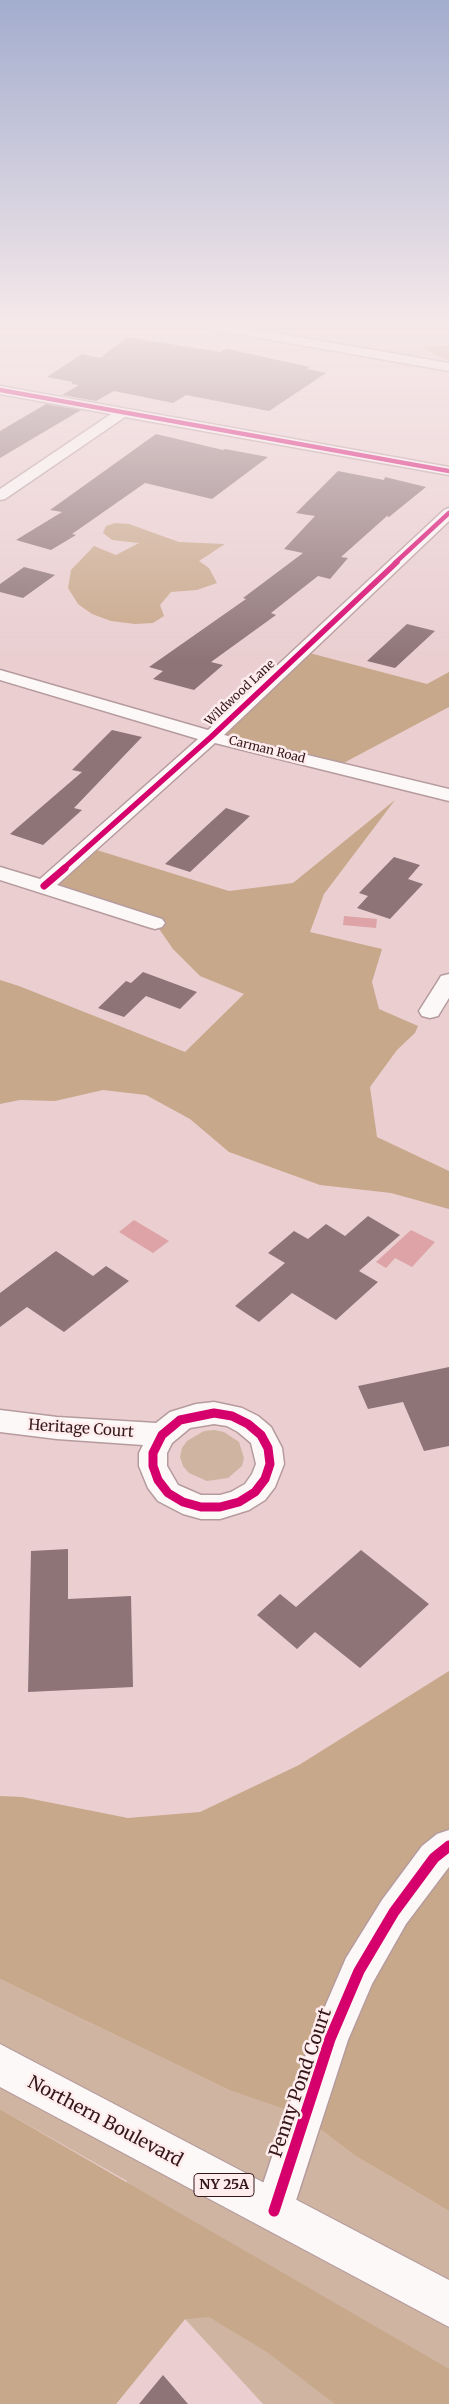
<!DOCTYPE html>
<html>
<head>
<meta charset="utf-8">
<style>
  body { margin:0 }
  canvas { display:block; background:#eaced0 }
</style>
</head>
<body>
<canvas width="449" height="2404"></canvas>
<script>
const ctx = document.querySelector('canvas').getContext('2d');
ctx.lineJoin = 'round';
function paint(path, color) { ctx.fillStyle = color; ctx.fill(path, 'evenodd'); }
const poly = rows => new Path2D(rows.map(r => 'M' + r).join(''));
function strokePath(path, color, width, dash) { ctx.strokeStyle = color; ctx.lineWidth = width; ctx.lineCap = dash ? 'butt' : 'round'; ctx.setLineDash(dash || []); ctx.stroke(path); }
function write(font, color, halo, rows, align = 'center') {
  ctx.font = font + ' Merriweather,serif'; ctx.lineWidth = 5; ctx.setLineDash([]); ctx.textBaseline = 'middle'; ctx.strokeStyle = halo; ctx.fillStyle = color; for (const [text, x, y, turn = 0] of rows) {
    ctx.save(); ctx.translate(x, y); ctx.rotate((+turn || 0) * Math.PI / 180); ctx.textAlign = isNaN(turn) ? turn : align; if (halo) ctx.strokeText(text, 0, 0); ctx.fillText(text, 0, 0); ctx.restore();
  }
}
const green = poly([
  [214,1430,224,1432,239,1442,244,1458,242,1466,228,1478,207,1481,189,1473,183,1466,180,1457,182,1448,187,1441,204,1431],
  [0,1979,229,2090,303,2116,354,2155,449,2211,449,2404,263,2404,185,2319,116,2404,127,2181,0,2109]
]);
const forest = poly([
  [449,345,449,361,421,347,438,346],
  [115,523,129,524,179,542,225,544,199,561,209,568,217,583,197,590,171,592,160,605,164,616,153,623,135,624,111,621,92,614,78,604,68,588,71,570,94,546,116,555,139,543,112,540,103,533,106,526],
  [302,651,427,684,449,672,449,707,336,767,211,737],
  [395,800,324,894,310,932,382,949,372,982,379,1009,418,1026,415,1033,397,1050,370,1087,377,1137,449,1171,449,1209,391,1193,320,1185,229,1152,190,1119,146,1095,103,1090,55,1101,20,1100,0,1104,0,980,19,986,185,1052,244,994,200,976,173,949,155,923,44,886,87,847,229,891,293,883],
  [449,1671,449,2211,354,2155,303,2116,229,2090,0,1979,0,1796,22,1797,128,1818,200,1812,299,1765],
  [0,2109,449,2369,449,2404,335,2404,267,2352,209,2317,185,2319,116,2404,0,2404]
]);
const water = poly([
  [344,916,377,919,376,928,343,925],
  [134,1220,169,1241,153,1253,119,1232],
  [411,1230,435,1242,412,1267,395,1258,386,1268,376,1262]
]);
const building = poly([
  [127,337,220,352,227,349,310,367,307,369,326,373,269,411,186,395,173,403,114,391,96,401,62,395,79,385,71,384,73,382,47,377,82,354,100,358],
  [46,404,81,410,0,458,0,431],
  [156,434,223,450,225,449,268,457,212,499,145,483,72,534,76,535,51,550,16,540,62,512,50,510],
  [338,471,384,480,385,477,426,487,389,517,387,516,341,557,348,558,330,579,318,576,271,613,276,615,211,662,223,665,194,690,153,679,163,671,149,667,246,599,243,598,303,553,284,549,315,516,296,513],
  [24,567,55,575,23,598,0,592,0,584],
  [407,624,435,631,395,668,367,661],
  [112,730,142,737,74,808,82,810,43,845,10,834,82,772,72,770],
  [226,808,250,816,190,872,165,864],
  [394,857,420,865,408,879,423,884,390,919,357,908,368,896,359,893],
  [143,972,197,992,180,1009,146,996,124,1017,98,1008,126,981,131,983],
  [368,1216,400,1235,359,1271,378,1282,336,1320,292,1293,259,1322,235,1306,285,1263,268,1253,294,1231,308,1239,326,1224,345,1236],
  [56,1251,93,1276,106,1266,129,1281,64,1332,27,1307,0,1327,0,1293],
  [449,1367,449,1446,424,1451,403,1402,368,1409,358,1386],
  [68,1549,68,1599,131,1596,133,1687,28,1692,31,1551],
  [361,1550,429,1604,360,1668,315,1632,297,1649,257,1615,280,1594,296,1607],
  [163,2375,188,2404,139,2404]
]);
const minor = poly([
  [203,325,228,325,449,363,449,371,209,329,203,325],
  [0,386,449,467,449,475,125,417,5,499,0,500,0,489,111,414,0,394,0,386],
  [449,508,449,521,224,735,449,789,449,801,215,743,57,885,162,919,165,923,162,927,155,929,148,927,0,880,0,867,40,879,198,739,0,680,0,670,208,730,444,510,449,508],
  [449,974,449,998,441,1011,438,1016,430,1018,422,1016,419,1011,438,981,441,976,449,974],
  [214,1402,242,1408,258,1416,271,1427,282,1448,284,1464,275,1487,265,1500,249,1510,220,1519,201,1519,183,1514,158,1501,148,1488,139,1466,139,1453,143,1445,57,1439,0,1432,0,1410,57,1417,156,1423,170,1412,196,1404,214,1402],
  [214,1424,227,1426,238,1432,251,1443,256,1464,252,1474,245,1484,231,1492,220,1495,201,1495,178,1485,167,1466,167,1453,172,1443,190,1428,214,1424],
  [449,1830,449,1867,406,1924,372,1984,348,2040,288,2225,274,2231,260,2225,254,2211,311,2039,346,1958,382,1900,422,1846,437,1834,449,1830]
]);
const primary = poly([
  [0,2044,449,2280,449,2327,0,2087,0,2044]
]);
const cyclewayFar4 = poly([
  [0,390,449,471],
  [395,563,449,513]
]);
const cyclewayFar3 = poly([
  [63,869,211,737,397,562]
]);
const cyclewayFar2 = poly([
  [44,886,65,868]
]);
const cyclewayFar1 = poly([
  [214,1413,232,1416,248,1424,261,1435,268,1448,270,1464,265,1479,255,1492,239,1502,220,1507,201,1507,183,1502,168,1493,158,1480,153,1466,153,1453,162,1435,180,1420,214,1413]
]);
const cycleway = poly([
  [274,2211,330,2039,359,1971,394,1912,434,1858,449,1846]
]);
const farStreetnames = [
  ["Wildwood Lane",240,693,-43],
  ["Carman Road",267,750,14]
];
const shields = [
  [224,2185,60]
];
const shieldNames = [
  ["NY 25A",224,2185]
];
const streetNames = [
  ["Heritage Court",81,1429,4]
];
const nearStreetnames = [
  ["Penny Pond Court",301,2083,-71],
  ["Northern Boulevard",105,2122,28]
];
paint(green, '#ceb4a1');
paint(forest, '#c8a88b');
paint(water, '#dda3a7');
paint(building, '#8e7477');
strokePath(minor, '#b69b9d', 3);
strokePath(primary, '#b69b9d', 2);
paint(minor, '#fcf8f8');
paint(primary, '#fcf8f8');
strokePath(cyclewayFar4, '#d6006c', 4.5);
strokePath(cyclewayFar3, '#d6006c', 5.5);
strokePath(cyclewayFar2, '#d6006c', 7);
strokePath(cyclewayFar1, '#d6006c', 9);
strokePath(cycleway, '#d6006c', 11);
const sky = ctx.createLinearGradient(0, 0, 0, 661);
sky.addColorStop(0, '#a3adce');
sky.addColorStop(0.49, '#f6e9ea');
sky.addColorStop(1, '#f6e9ea00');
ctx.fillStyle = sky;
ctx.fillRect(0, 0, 449, 661);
write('12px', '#36181a', '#ffedee', farStreetnames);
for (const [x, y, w] of shields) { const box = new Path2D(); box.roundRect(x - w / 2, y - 11.5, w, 23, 4); ctx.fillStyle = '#ffedee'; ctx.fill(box); strokePath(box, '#36181a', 1); }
write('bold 14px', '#36181a', null, shieldNames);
write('15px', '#36181a', '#ffedee', streetNames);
write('18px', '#36181a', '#ffedee', nearStreetnames);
</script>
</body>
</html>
